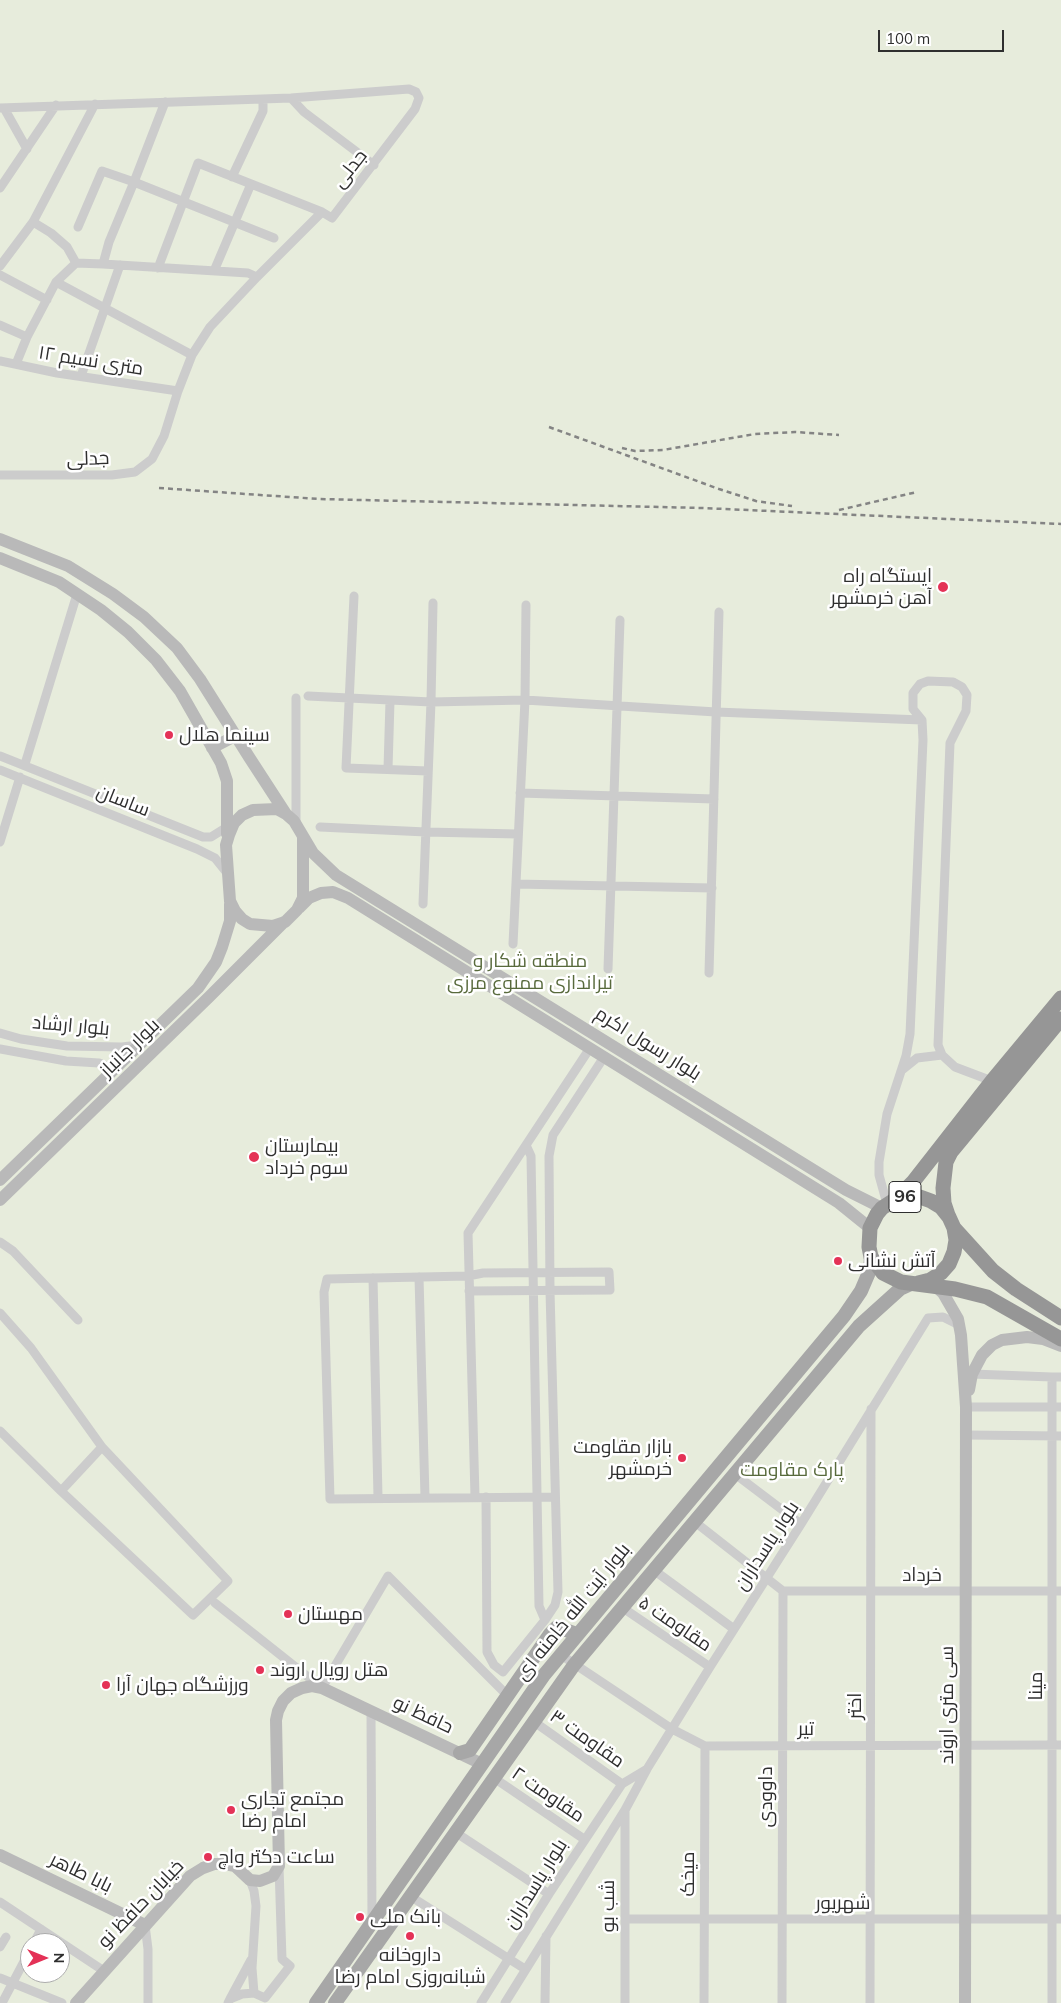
<!DOCTYPE html>
<html>
<head>
<meta charset="utf-8">
<style>
  body { margin:0 }
  #map { position:relative; width:1061px; height:2003px; overflow:hidden; background:#fff; font-family:Mulish,sans-serif }
  canvas { display:block }
  .north { position:absolute; left:20px; top:1933px; width:50px; height:50px; box-sizing:border-box; background:#fff; border:1px solid #acacac; border-radius:50%; rotate:90deg; font-size:14px; font-weight:700; line-height:20px; text-align:center; color:#2f2f2f }
  .north::after { content:''; display:block; margin:auto; width:18px; height:22px; background:#e43257; clip-path:polygon(50% 0,100% 100%,50% 72%,0 100%) }
  .scale { position:absolute; left:878px; top:30px; width:126px; height:22px; box-sizing:border-box; border:2px solid #2f2f2f; border-top:0; padding-left:6px; font-size:15px; line-height:18px; white-space:nowrap; color:#2f2f2f; -webkit-text-stroke:4px #fff; paint-order:stroke }
</style>
</head>
<body>
<div id="map">
<canvas width="1061" height="2003"></canvas>
<div class="north">N</div>
<div class="scale">100 m</div>
</div>
<script>
const ctx = document.querySelector('canvas').getContext('2d');
ctx.lineJoin = 'round';
function paint(path, color) { ctx.fillStyle = color; ctx.fill(path, 'evenodd'); }
const poly = rows => new Path2D(rows.map(r => 'M' + r).join(''));
function strokePath(path, color, width, dash) { ctx.strokeStyle = color; ctx.lineWidth = width; ctx.lineCap = dash ? 'butt' : 'round'; ctx.setLineDash(dash || []); ctx.stroke(path); }
function write(font, color, halo, rows, align = 'center') {
  ctx.font = font + ' Mulish,Cairo,sans-serif'; ctx.lineWidth = 5; ctx.setLineDash([]); ctx.textBaseline = 'middle'; ctx.strokeStyle = halo; ctx.fillStyle = color; for (const [text, x, y, turn = 0] of rows) {
    ctx.save(); ctx.translate(x, y); ctx.rotate((+turn || 0) * Math.PI / 180); ctx.textAlign = isNaN(turn) ? turn : align; if (halo) ctx.strokeText(text, 0, 0); ctx.fillText(text, 0, 0); ctx.restore();
  }
}
const green = poly([
  [0,0,1061,0,1061,2003,0,2003],
  [30,1943,60,1943,60,1973,30,1973]
]);
const street = poly([
  [291,98,304,112,374,165],
  [165,102,134,182,274,238],
  [0,108,291,98,409,89,416,92,419,98,415,109,332,218,322,212,257,277,210,327,192,355,178,391,164,436,152,459,135,472,112,475,0,475],
  [4,108,27,149],
  [232,177,263,111,263,99],
  [0,188,56,105],
  [76,263,103,264,109,242,134,182,102,171,78,227],
  [103,264,248,273,257,277],
  [0,266,33,222,95,104],
  [158,268,198,163,322,212],
  [214,271,251,184],
  [0,275,47,300],
  [56,282,192,355],
  [0,325,27,337],
  [0,361,57,373,178,391],
  [16,364,27,337,56,282,76,263,67,247,51,233,33,222],
  [81,376,120,265],
  [354,596,346,768,428,771],
  [308,696,431,702,525,700,716,712,922,720],
  [296,698,296,825],
  [0,756,203,837,211,837,227,827],
  [25,764,77,594],
  [388,769,390,701],
  [0,770,197,849,215,858,227,873],
  [520,793,714,799],
  [320,827,426,832,518,834],
  [0,842,20,777],
  [516,884,712,888],
  [423,904,431,702,433,603],
  [513,944,525,700,526,605],
  [608,969,620,620],
  [709,973,719,612],
  [0,1033,21,1039,67,1046,122,1047,139,1045],
  [0,1049,66,1061,99,1063,104,1065,108,1075],
  [902,1070,917,1058,942,1055],
  [526,1145,531,1156,539,1606,545,1620,555,1605,558,1592,550,1291,549,1156,553,1135,604,1057],
  [887,1204,879,1175,879,1162,887,1114,906,1056,910,1034,923,740,922,720,913,709,913,693,920,684,928,681,953,682,962,687,967,695,966,711,950,743,938,1045,942,1055,955,1067,992,1081],
  [0,1242,13,1251,78,1320],
  [419,1277,425,1497],
  [373,1278,378,1497],
  [469,1291,610,1290,609,1272,483,1273,468,1276,327,1279,324,1292,330,1499,555,1497],
  [0,1313,31,1348,102,1447],
  [972,1374,1052,1377],
  [966,1407,1061,1407],
  [0,1431,61,1491,193,1615,228,1581,102,1447,61,1491],
  [966,1435,1061,1436],
  [735,1474,801,1524],
  [475,1497,468,1233,590,1048],
  [486,1497,487,1652,494,1665,503,1672,545,1620],
  [695,1522,783,1591],
  [655,1571,734,1629],
  [783,1591,1061,1591],
  [215,1603,322,1688,388,1576,508,1696],
  [623,1608,710,1667],
  [561,1655,672,1729,705,1746,1061,1745],
  [371,1712,372,1922],
  [533,1721,622,1784],
  [494,1778,584,1839],
  [455,1832,549,1894],
  [250,1880,254,1891,256,1906,252,1968,254,1993],
  [410,1896,525,1969],
  [0,1902,104,1971],
  [625,1919,1061,1919],
  [145,1925,148,1949,148,2003],
  [34,1943,41,1929],
  [0,1947,6,1937],
  [0,1978,62,2003],
  [230,1999,251,1960],
  [2,2003,30,1950],
  [228,2003,230,1999,242,1994,254,1993,265,1998,290,1966,282,1959,279,1867],
  [481,2003,549,1894,622,1784,647,1769],
  [505,2003,625,1810,647,1769,710,1667,801,1524,928,1318,943,1317,959,1325],
  [545,2003,546,1936],
  [625,2003,625,1810],
  [704,2003,705,1746],
  [782,2003,783,1591],
  [870,2003,871,1409],
  [1052,2003,1052,1377,1061,1377]
]);
const secondary = poly([
  [0,539,68,566,113,594,144,617,177,648,200,679,249,757,286,814],
  [0,558,59,582,101,610,128,632,156,660,180,691,221,763,227,781,227,834],
  [212,748,235,736],
  [303,837,303,898,297,910,285,922,273,926,250,924,242,919,235,911,230,901,226,845,229,835,234,823,242,815,253,810,277,809,286,814,294,821,313,853,336,875,846,1190,882,1208],
  [299,908,309,898,321,893,333,892,348,898,839,1203,870,1228],
  [0,1180,198,988,216,962,222,947,230,921,230,904],
  [0,1200,209,997,284,922],
  [934,1285,943,1293,958,1319,961,1335,966,1407,965,2003],
  [969,1390,972,1374,982,1355,992,1345,1002,1340,1027,1337,1043,1339,1061,1346],
  [0,1855,145,1925],
  [76,2003,190,1876,203,1868,214,1864,225,1864,235,1866,250,1880,260,1881,273,1876,279,1866,276,1720,278,1711,283,1701,291,1693,302,1688,312,1686,322,1688,482,1764]
]);
const primary = poly([
  [460,1753,470,1750,550,1634,557,1627,577,1634],
  [316,2003,544,1675,844,1316,861,1291,870,1270,871,1257],
  [335,2003,574,1665,859,1326,900,1289,911,1284]
]);
const highway = poly([
  [896,1199,913,1182,992,1081,1061,998],
  [948,1215,944,1203,943,1188,946,1162,951,1152,1061,1019],
  [954,1228,993,1271,1016,1289,1061,1318],
  [918,1283,930,1280,941,1273,949,1264,954,1252,956,1240,954,1228,949,1217,941,1207,931,1201,920,1197,907,1196,896,1199,882,1208,877,1214,870,1228,869,1247,871,1257,883,1273,901,1282,955,1289,987,1297,1061,1339]
]);
const rail = poly([
  [549,427,719,489,756,501,792,506],
  [622,448,635,451,663,450,755,434,795,432,839,435],
  [159,488,319,499,702,508,1061,524],
  [839,510,917,492]
]);
const markers = [
  [943,587,6,"#e43257"],
  [169,735,5,"#e43257"],
  [254,1157,6,"#e43257"],
  [838,1261,5,"#e43257"],
  [682,1458,5,"#e43257"],
  [288,1614,5,"#e43257"],
  [260,1670,5,"#e43257"],
  [106,1685,5,"#e43257"],
  [231,1810,5,"#e43257"],
  [208,1857,5,"#e43257"],
  [360,1917,5,"#e43257"],
  [410,1936,5,"#e43257"]
];
const shields = [
  [905,1197,32]
];
const shieldNames = [
  ["96",905,1197]
];
const streetNames = [
  ["جدلی",350,169,-52],
  ["۱۲ متری نسیم",91,361,9],
  ["جدلی",88,459,-2],
  ["ساسان",123,801,22],
  ["بلوار ارشاد",71,1026,5],
  ["بلوار رسول اکرم",648,1044,32],
  ["بلوار جانباز",130,1048,-44],
  ["بلوار پاسداران",767,1546,-57],
  ["خرداد",922,1575],
  ["بلوار آیت الله خامنه ای",573,1612,-51],
  ["مقاومت ۵",675,1624,34],
  ["مینا",1036,1686,-90],
  ["سی متری اروند",947,1705,-90],
  ["اختر",855,1706,-90],
  ["حافظ نو",423,1715,25],
  ["تیر",806,1729],
  ["مقاومت ۳",587,1739,35],
  ["مقاومت ۲",548,1795,34],
  ["داوودی",766,1797,-90],
  ["بابا طاهر",81,1873,26],
  ["میخک",688,1874,-90],
  ["بلوار پاسداران",536,1884,-58],
  ["شهریور",843,1903],
  ["خیابان حافظ نو",141,1904,-46],
  ["شب بو",608,1906,-90]
];
const poiNames = [
  ["ایستگاه راه",932,576,"right"],
  ["آهن خرمشهر",932,598,"right"],
  ["سینما هلال",179,735],
  ["بیمارستان",265,1146],
  ["سوم خرداد",265,1168],
  ["آتش نشانی",848,1261],
  ["بازار مقاومت",672,1447,"right"],
  ["خرمشهر",672,1469,"right"],
  ["مهستان",298,1614],
  ["هتل رویال اروند",270,1670],
  ["ورزشگاه جهان آرا",116,1685],
  ["مجتمع تجاری",241,1799],
  ["امام رضا",241,1821],
  ["ساعت دکتر واچ",218,1857],
  ["بانک ملی",370,1917],
  ["داروخانه",410,1955,"center"],
  ["شبانه‌روزی امام رضا",410,1977,"center"]
];
const parkNames = [
  ["منطقه شکار و",530,961],
  ["تیراندازی ممنوع مرزی",530,983],
  ["پارک مقاومت",792,1470]
];
paint(green, '#e7ecdc');
strokePath(street, '#ccc', 9);
strokePath(secondary, '#b9b9b9', 12);
strokePath(primary, '#a7a7a7', 14);
strokePath(highway, '#969696', 15);
strokePath(rail, '#848484', 2.5, [5, 4]);
for (const [x, y, r, color] of markers) { const dot = new Path2D(); dot.arc(x, y, r, 0, 2 * Math.PI); ctx.fillStyle = color; ctx.fill(dot); strokePath(dot, '#fff', 2); }
for (const [x, y, w] of shields) { const box = new Path2D(); box.roundRect(x - w / 2, y - 15.5, w, 31, 4); ctx.fillStyle = '#fff'; ctx.fill(box); strokePath(box, '#2f2f2f', 1); }
write('bold 18px', '#2f2f2f', null, shieldNames);
write('19px', '#2f2f2f', '#fff', streetNames);
write('19px', '#2f2f2f', '#fff', poiNames, 'left');
write('19px', '#586a3c', '#fff', parkNames);
</script>
</body>
</html>
